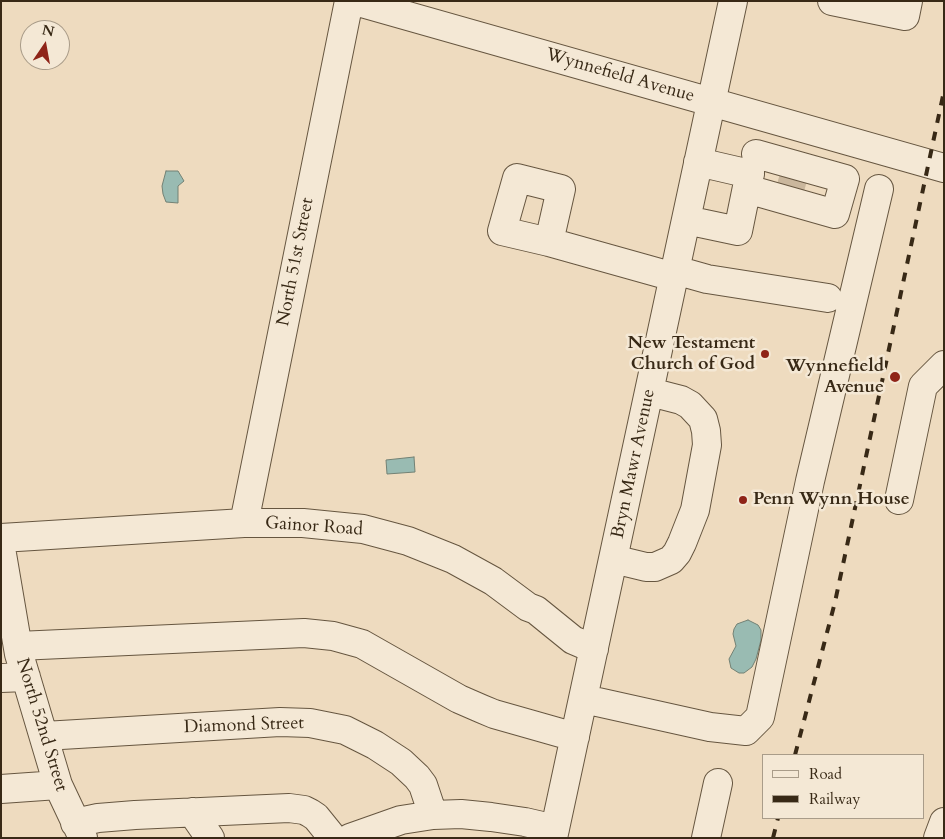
<!DOCTYPE html>
<html>
<head>
<meta charset="utf-8">
<style>
  body { margin:0 }
  #map { position:relative; width:945px; height:839px; overflow:hidden; background:#eedbbf; font-family:Cardo,serif }
  canvas { display:block }
  .frame { position:absolute; inset:0; border:2px solid #382916; pointer-events:none }
  .legend { position:absolute; left:762px; top:754px; width:162px; height:65px; box-sizing:border-box; background:#f4e8d5; border:1px solid #a99c89; margin:0; padding:6px 9px; list-style:none; font-size:15px; color:#382916 }
  .legend li { display:flex; align-items:center; gap:10px; height:25px }
  .legend b { width:25px; border:1px solid #a99c89 }
  .north { position:absolute; left:20px; top:20px; width:50px; height:50px; box-sizing:border-box; background:#f4e8d5; border:1px solid #a99c89; border-radius:50%; rotate:12deg; font-size:14px; font-weight:700; line-height:20px; text-align:center; color:#382916 }
  .north::after { content:''; display:block; margin:auto; width:18px; height:22px; background:#8f2418; clip-path:polygon(50% 0,100% 100%,50% 72%,0 100%) }
</style>
</head>
<body>
<div id="map">
<canvas width="945" height="839"></canvas>
<div class="frame"></div>
<ul class="legend">
<li><b style="height:6px;background:#f4e8d5"></b>Road</li>
<li><b style="height:6px;background:#382916"></b>Railway</li>
</ul>
<div class="north">N</div>
</div>
<script>
const ctx = document.querySelector('canvas').getContext('2d');
ctx.lineJoin = 'round';
function paint(path, color) { ctx.fillStyle = color; ctx.fill(path, 'evenodd'); }
const poly = rows => new Path2D(rows.map(r => 'M' + r).join(''));
function strokePath(path, color, width, dash) { ctx.strokeStyle = color; ctx.lineWidth = width; ctx.lineCap = dash ? 'butt' : 'round'; ctx.setLineDash(dash || []); ctx.stroke(path); }
function write(font, color, halo, rows, align = 'center') {
  ctx.font = font + ' Cardo,serif'; ctx.lineWidth = 5; ctx.setLineDash([]); ctx.textBaseline = 'middle'; ctx.strokeStyle = halo; ctx.fillStyle = color; for (const [text, x, y, turn = 0] of rows) {
    ctx.save(); ctx.translate(x, y); ctx.rotate((+turn || 0) * Math.PI / 180); ctx.textAlign = isNaN(turn) ? turn : align; if (halo) ctx.strokeText(text, 0, 0); ctx.fillText(text, 0, 0); ctx.restore();
  }
}
const water = poly([
  [166,171,178,171,184,181,178,186,178,203,166,202,163,194,162,186,166,171],
  [414,457,415,472,387,474,386,460,414,457],
  [748,620,758,625,761,630,761,640,756,659,752,667,744,673,739,673,731,668,729,659,736,646,733,634,734,629,737,624,748,620]
]);
const minorTunnel = poly([
  [789,193,795,172]
]);
const minor = poly([
  [355,1,944,168],
  [832,1,905,16,908,1],
  [698,162,750,174],
  [747,189,835,214,845,179,756,154],
  [686,220,738,231,750,172],
  [549,242,561,189,517,178,502,231,549,242,674,277],
  [675,270,707,279,828,298],
  [899,500,923,386,944,365],
  [244,523,349,1],
  [1,538,244,523,303,523,363,529,408,541,453,559,493,581,528,607,536,610,573,640,594,649],
  [1,548,19,654,58,785,83,838],
  [613,559,646,567,655,567,671,560,677,553,682,543,695,510,707,445,706,431,703,419,690,405,681,400,650,392],
  [18,646,304,633,333,636,362,644,459,699,482,709,494,714,575,737],
  [1,678,26,677],
  [584,699,710,727,746,731,760,717,810,481,879,189],
  [44,736,280,722,310,723,345,730,375,745,401,762,417,777,423,785,433,815],
  [1,789,58,785],
  [192,812,210,838],
  [75,823,98,818,135,815,289,808,304,810,310,813,316,817,333,838],
  [350,838,401,820,433,815,461,814,491,817,525,822,555,829],
  [553,838,733,1],
  [706,838,718,783],
  [938,838,944,822]
]);
const rail = poly([
  [795,755,835,602,944,91],
  [773,838,778,818]
]);
const markers = [
  [765,354,5,"#8f2418"],
  [895,377,6,"#8f2418"],
  [743,500,5,"#8f2418"]
];
const streetNames = [
  ["Wynnefield Avenue",620,76,16],
  ["North 51st Street",296,262,-79],
  ["Bryn Mawr Avenue",634,464,-78],
  ["Gainor Road",314,527,4],
  ["North 52nd Street",41,725,73],
  ["Diamond Street",244,726,-2]
];
const poiNames = [
  ["New Testament",755,344],
  ["Church of God",755,365],
  ["Wynnefield",884,367],
  ["Avenue",884,388],
  ["Penn Wynn House",753,500,"left"]
];
paint(water, '#99bbb2');
strokePath(water, '#728174', 1);
strokePath(minorTunnel, '#cab79d', 28, [28, 14]);
strokePath(minor, '#665640', 30);
strokePath(minor, '#f4e8d5', 28);
strokePath(rail, '#382916', 4, [9, 9]);
for (const [x, y, r, color] of markers) { const dot = new Path2D(); dot.arc(x, y, r, 0, 2 * Math.PI); ctx.fillStyle = color; ctx.fill(dot); strokePath(dot, '#f4e8d5', 2); }
write('18px', '#382916', '#f4e8d5', streetNames);
write('bold 18px', '#382916', '#f4e8d5', poiNames, 'right');
</script>
</body>
</html>
